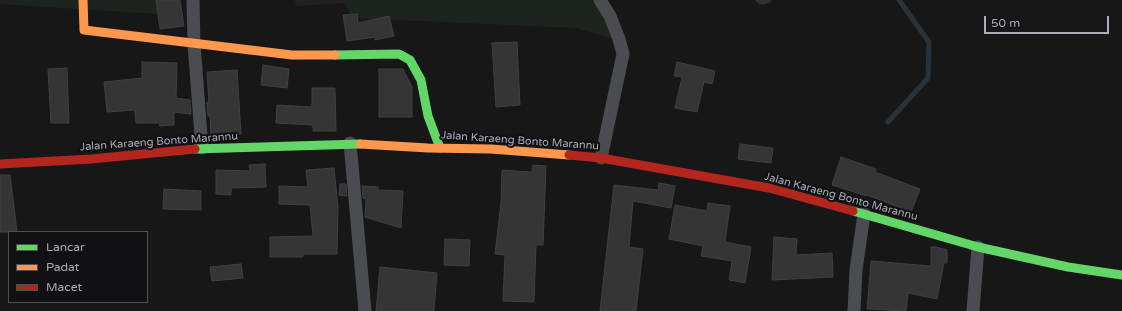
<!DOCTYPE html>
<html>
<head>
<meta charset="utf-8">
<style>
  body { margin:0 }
  #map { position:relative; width:1122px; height:311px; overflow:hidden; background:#171717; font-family:"Varela Round",sans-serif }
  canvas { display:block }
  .legend { position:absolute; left:8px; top:231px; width:140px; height:72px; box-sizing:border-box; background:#111113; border:1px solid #4d4f55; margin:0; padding:5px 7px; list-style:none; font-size:12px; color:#a8adb8 }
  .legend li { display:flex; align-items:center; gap:8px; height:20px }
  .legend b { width:20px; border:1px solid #4d4f55 }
  .scale { position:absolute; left:984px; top:16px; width:125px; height:18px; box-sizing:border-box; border:2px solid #a8adb8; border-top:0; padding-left:5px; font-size:12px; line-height:14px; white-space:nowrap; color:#a8adb8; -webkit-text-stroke:3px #111113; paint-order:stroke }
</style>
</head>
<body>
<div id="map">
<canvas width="1122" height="311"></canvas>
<ul class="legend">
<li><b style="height:5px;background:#63d668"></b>Lancar</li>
<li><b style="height:5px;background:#ff974d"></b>Padat</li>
<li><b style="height:5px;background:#b3261e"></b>Macet</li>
</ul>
<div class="scale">50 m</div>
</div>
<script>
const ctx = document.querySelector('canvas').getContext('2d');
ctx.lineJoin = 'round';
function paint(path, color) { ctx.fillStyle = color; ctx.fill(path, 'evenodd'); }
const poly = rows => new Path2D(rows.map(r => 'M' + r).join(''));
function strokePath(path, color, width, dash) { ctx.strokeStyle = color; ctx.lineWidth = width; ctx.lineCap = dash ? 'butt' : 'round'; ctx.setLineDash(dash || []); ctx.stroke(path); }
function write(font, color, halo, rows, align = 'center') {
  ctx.font = font + ' "Varela Round",sans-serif'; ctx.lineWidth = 4; ctx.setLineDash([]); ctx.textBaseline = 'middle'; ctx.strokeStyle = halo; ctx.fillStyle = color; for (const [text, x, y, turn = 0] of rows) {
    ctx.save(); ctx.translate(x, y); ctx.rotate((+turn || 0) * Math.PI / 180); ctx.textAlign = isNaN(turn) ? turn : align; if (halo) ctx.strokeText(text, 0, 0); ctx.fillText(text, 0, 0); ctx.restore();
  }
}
const green = poly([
  [0,0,168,0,171,15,0,4],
  [295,0,596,0,621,41,575,28,352,18,345,3,296,6]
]);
const stream = poly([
  [758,0,762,2,769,0],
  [888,122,928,78,929,42,899,0]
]);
const building = poly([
  [156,0,180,0,184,26,160,29,156,0],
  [357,14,358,23,389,16,394,36,375,40,375,37,347,41,343,15,357,14],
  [517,42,520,105,496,107,492,43,517,42],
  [142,62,177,63,176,98,190,100,191,114,174,112,174,125,160,126,159,123,136,123,135,110,107,112,104,82,142,78,142,62],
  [677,62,715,71,712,84,704,82,697,112,675,108,682,77,674,76,677,62],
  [263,65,289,69,287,88,261,85,263,65],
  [67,68,69,123,51,123,48,69,67,68],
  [379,69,403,69,412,87,412,117,379,117,379,69],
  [237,70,241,134,211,136,210,116,208,116,207,102,209,103,207,72,237,70],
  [312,88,335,88,336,131,313,131,313,125,276,123,277,105,312,107,312,88],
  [740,144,773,148,771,163,738,159,740,144],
  [841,157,876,169,875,172,920,189,911,212,867,195,867,196,832,185,841,157],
  [265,164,266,187,231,188,231,195,216,194,216,170,250,171,249,165,265,164],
  [533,165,546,166,543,245,536,245,534,302,503,301,505,255,495,254,501,203,502,170,532,172,533,165],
  [334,168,338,207,337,254,303,254,303,257,270,257,270,237,313,236,310,205,279,204,279,186,308,187,306,170,334,168],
  [0,175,10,175,17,232,0,232,0,175],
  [659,183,675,186,671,208,633,201,629,247,643,249,636,311,600,311,614,185,658,190,659,183],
  [340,184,346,184,347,196,339,195,340,184],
  [362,186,378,187,378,190,403,191,401,228,365,217,366,199,363,198,362,186],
  [164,189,201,191,201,210,163,209,164,189],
  [708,203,730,206,725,242,751,247,745,283,729,280,732,261,701,256,703,246,669,239,675,205,707,211,708,203],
  [774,237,797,239,796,255,832,253,833,277,772,280,774,237],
  [445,239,470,240,469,266,444,265,445,239],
  [931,247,936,247,947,250,947,263,944,263,937,299,908,293,906,311,867,309,871,261,931,266,931,247],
  [241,264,243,278,212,281,210,267,241,264],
  [380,267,437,273,434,311,376,311,380,267]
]);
const street = poly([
  [193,0,194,44,202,148],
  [600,0,610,16,619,39,623,54,601,158],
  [350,143,365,311],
  [854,311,856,270,864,214],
  [973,311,978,247]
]);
const fast = poly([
  [335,55,399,54,410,60,421,80,428,116,440,148],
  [195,149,360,144],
  [853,211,978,247,1068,267,1122,275]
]);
const slow = poly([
  [83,0,84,30,292,55,335,55],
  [360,144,428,148,491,149,569,155]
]);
const jam = poly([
  [569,155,601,158,769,188,853,211],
  [0,164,91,159,195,149]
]);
const streetNames = [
  ["Jalan Karaeng Bonto Marannu",520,141,4],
  ["Jalan Karaeng Bonto Marannu",159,142,-4],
  ["Jalan Karaeng Bonto Marannu",841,197,15]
];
paint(green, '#1d241e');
strokePath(stream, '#2a3239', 5);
paint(building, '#353536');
strokePath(building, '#3f4043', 1);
strokePath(street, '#4b4c50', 13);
strokePath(fast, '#63d668', 9);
strokePath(slow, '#ff974d', 9);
strokePath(jam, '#b3261e', 9);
write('11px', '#a8adb8', '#111113', streetNames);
</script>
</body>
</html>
